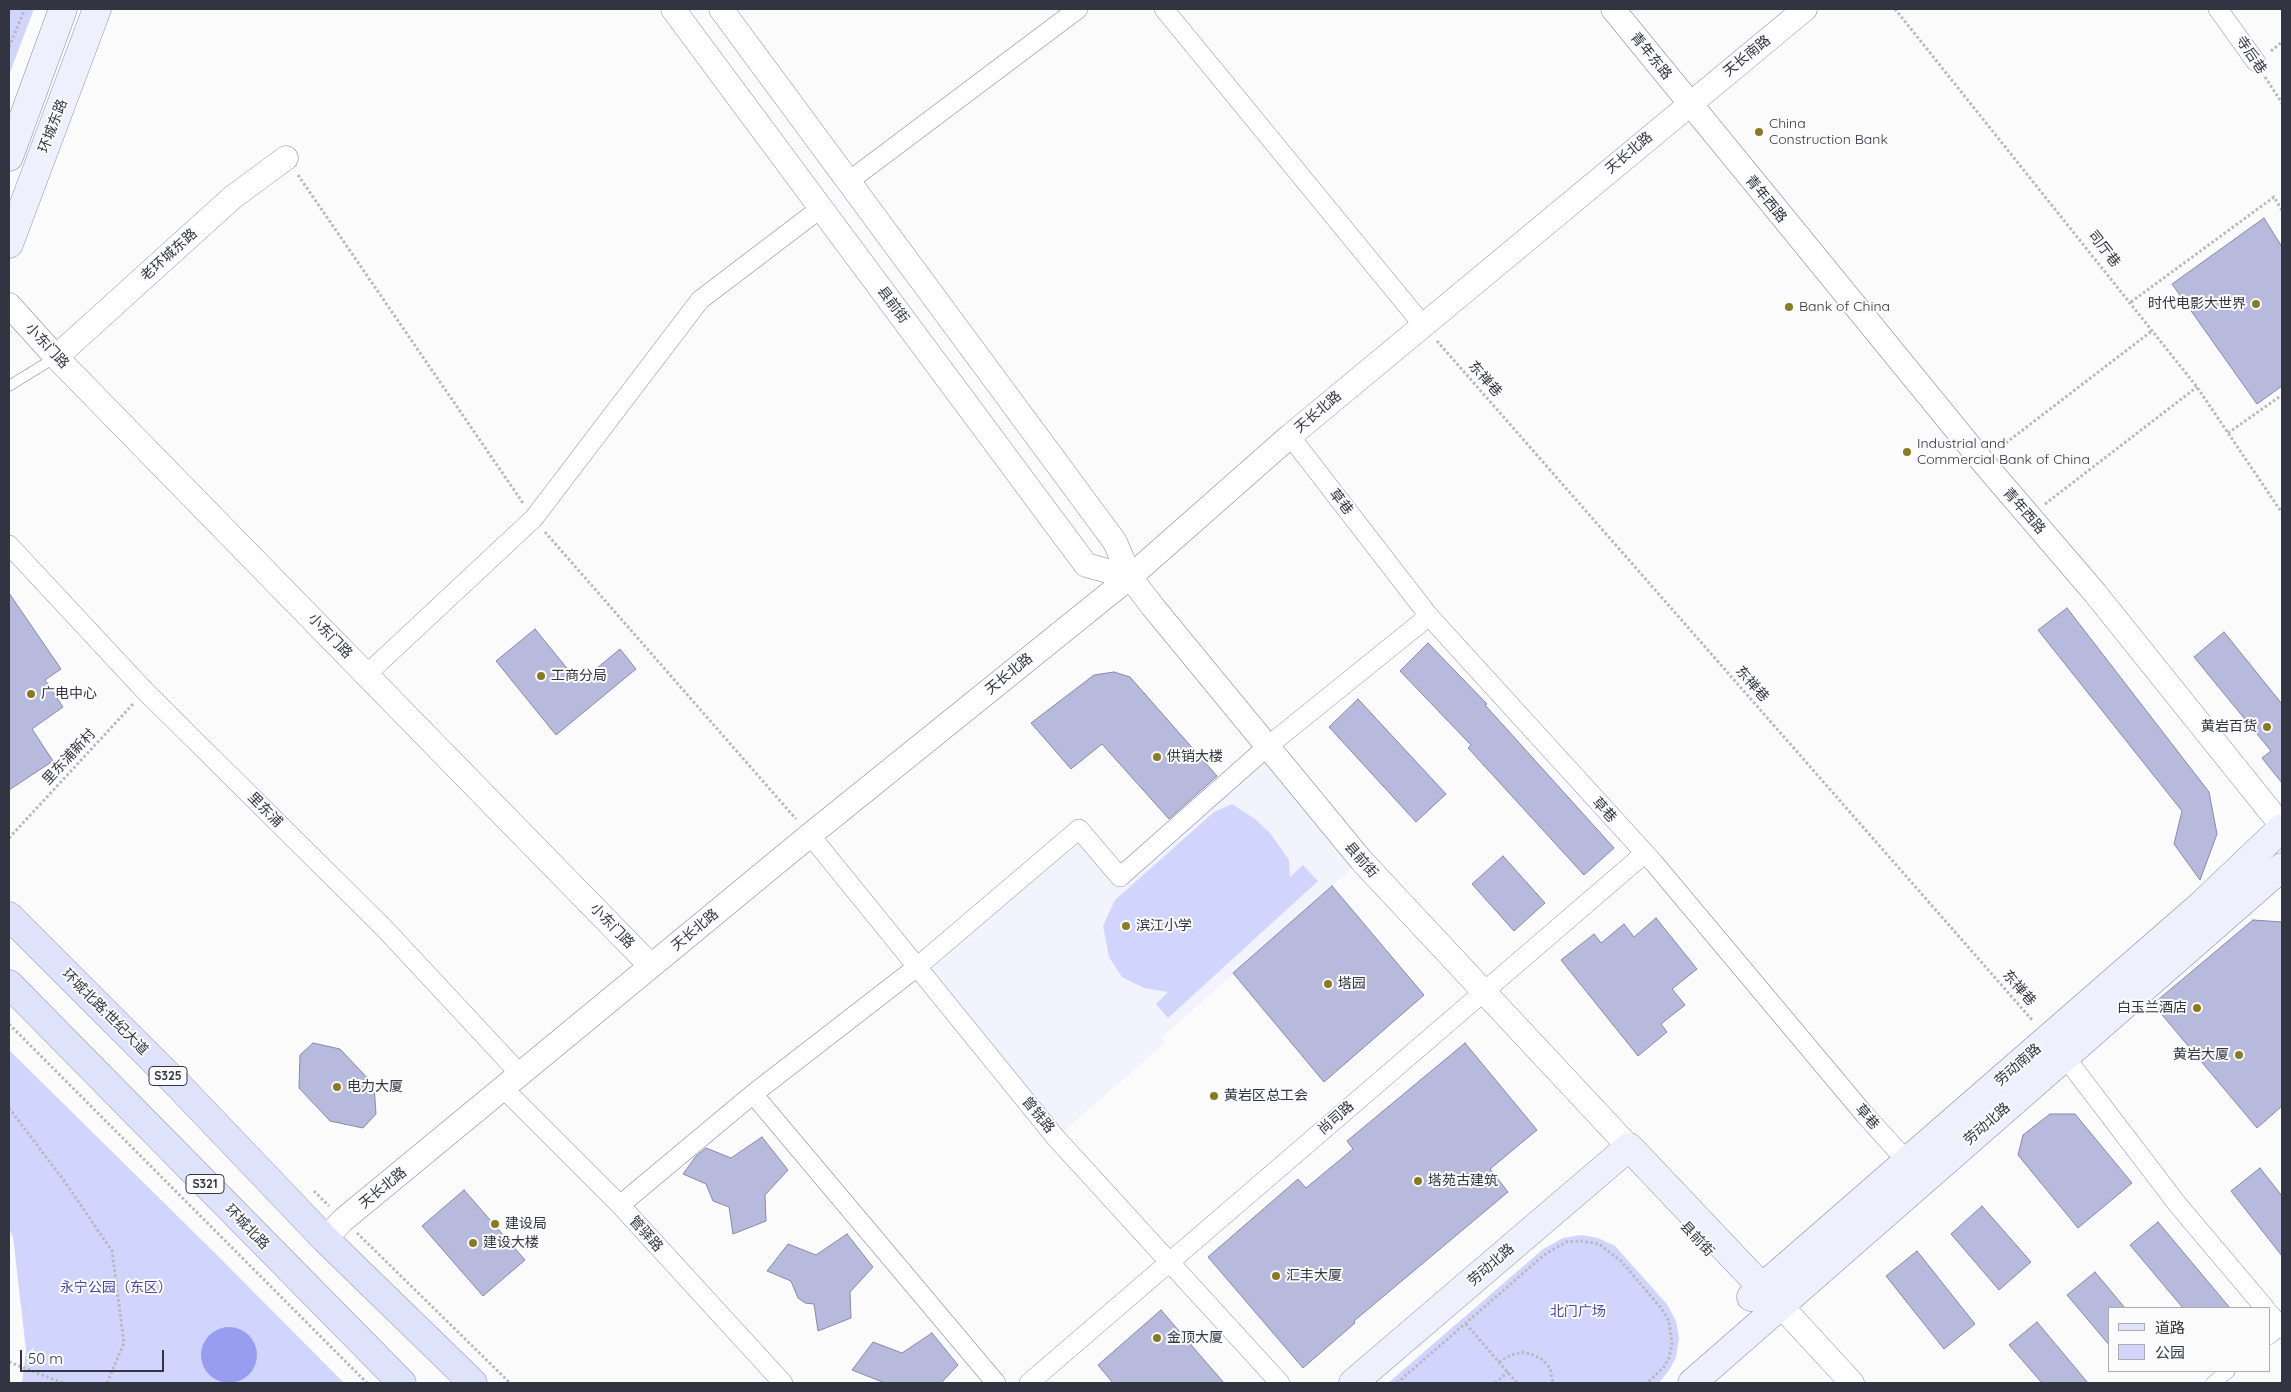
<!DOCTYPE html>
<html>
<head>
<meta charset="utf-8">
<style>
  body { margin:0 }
  #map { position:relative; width:2291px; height:1392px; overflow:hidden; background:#fbfbfb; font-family:Quicksand,"Noto Sans SC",sans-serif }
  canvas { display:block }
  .frame { position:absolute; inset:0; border:10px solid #323441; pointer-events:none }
  .legend { position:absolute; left:2108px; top:1307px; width:162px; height:65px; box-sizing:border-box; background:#fbfbfb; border:1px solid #ababb1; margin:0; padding:6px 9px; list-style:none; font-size:15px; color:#323441 }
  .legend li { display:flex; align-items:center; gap:10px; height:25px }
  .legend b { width:25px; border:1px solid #ababb1 }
  .scale { position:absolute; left:20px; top:1350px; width:144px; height:22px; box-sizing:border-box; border:2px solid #323441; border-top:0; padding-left:6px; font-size:15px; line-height:18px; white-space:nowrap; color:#323441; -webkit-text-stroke:4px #fbfbfb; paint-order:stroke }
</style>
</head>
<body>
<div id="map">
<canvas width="2291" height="1392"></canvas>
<div class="frame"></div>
<ul class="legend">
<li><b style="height:6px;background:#dfe2fb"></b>道路</li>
<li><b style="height:14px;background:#d1d5fe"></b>公园</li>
</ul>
<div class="scale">50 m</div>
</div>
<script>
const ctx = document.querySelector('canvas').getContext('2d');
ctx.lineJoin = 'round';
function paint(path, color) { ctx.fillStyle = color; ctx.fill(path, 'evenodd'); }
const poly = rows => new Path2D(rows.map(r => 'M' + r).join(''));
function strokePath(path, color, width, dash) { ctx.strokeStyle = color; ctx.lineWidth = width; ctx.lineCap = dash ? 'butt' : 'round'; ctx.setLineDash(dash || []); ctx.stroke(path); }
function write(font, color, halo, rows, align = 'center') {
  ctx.font = font + ' Quicksand,"Noto Sans SC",sans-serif'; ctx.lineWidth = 4; ctx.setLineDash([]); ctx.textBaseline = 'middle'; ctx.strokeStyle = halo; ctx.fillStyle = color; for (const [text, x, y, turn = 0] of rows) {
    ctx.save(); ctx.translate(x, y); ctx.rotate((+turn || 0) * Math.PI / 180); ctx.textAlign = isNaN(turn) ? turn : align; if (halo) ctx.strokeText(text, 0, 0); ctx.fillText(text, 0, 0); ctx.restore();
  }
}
const built = poly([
  [1268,746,1361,860,1161,1038,1166,1042,1056,1138,917,967,1079,829,1120,876]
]);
const green = poly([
  [9,9,34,9,9,75],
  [1232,804,1255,819,1270,833,1289,860,1290,877,1303,865,1318,881,1168,1018,1156,1004,1168,992,1144,988,1122,977,1109,957,1103,926,1115,900,1214,812],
  [9,1050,218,1256,344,1383,22,1383,26,1350,13,1237,9,1229],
  [1581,1235,1598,1238,1615,1246,1667,1304,1676,1321,1679,1338,1676,1357,1670,1369,1659,1383,1388,1383,1543,1249,1563,1238]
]);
const water = poly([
  '201 1355a28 28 0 1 1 56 0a28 28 0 1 1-56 0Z'
]);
const building = poly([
  [2264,218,2282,247,2282,386,2257,404,2172,284,2264,218],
  [9,593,61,669,45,680,63,707,32,729,53,761,9,790,9,593],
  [2067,608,2209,792,2217,834,2200,880,2174,844,2182,811,2038,630,2067,608],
  [535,629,579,683,620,649,636,669,556,735,496,661,535,629],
  [2224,632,2282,704,2282,783,2262,758,2271,751,2194,657,2224,632],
  [1428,643,1487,704,1485,705,1614,848,1584,875,1468,748,1471,745,1400,671,1428,643],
  [1114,672,1130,677,1217,776,1169,819,1102,744,1071,769,1031,723,1094,675,1114,672],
  [1358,699,1446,794,1416,822,1329,727,1358,699],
  [1503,856,1545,903,1514,931,1472,884,1503,856],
  [1332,886,1424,995,1324,1082,1233,973,1332,886],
  [1656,918,1697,969,1672,989,1685,1005,1661,1024,1667,1032,1638,1056,1561,960,1594,934,1601,943,1624,924,1634,937,1656,918],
  [2253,920,2282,922,2282,1106,2257,1128,2153,1004,2253,920],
  [313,1043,340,1049,374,1085,376,1114,363,1128,330,1121,299,1088,300,1055,313,1043],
  [1465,1043,1537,1130,1490,1169,1508,1192,1354,1321,1355,1323,1303,1368,1208,1257,1298,1179,1306,1188,1353,1149,1347,1141,1465,1043],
  [2050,1114,2075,1114,2132,1183,2078,1228,2018,1155,2023,1135,2050,1114],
  [762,1137,788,1170,765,1195,766,1221,733,1234,729,1207,713,1201,706,1184,683,1174,696,1156,706,1148,731,1158,762,1137],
  [2260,1168,2282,1196,2282,1256,2231,1191,2260,1168],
  [464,1190,525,1260,483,1296,422,1226,464,1190],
  [1982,1206,2031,1262,1999,1290,1951,1234,1982,1206],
  [2158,1222,2230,1308,2183,1308,2130,1245,2158,1222],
  [847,1234,873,1267,850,1292,851,1318,818,1331,814,1304,805,1303,798,1298,791,1281,767,1271,788,1244,816,1255,847,1234],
  [1917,1251,1975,1324,1944,1349,1886,1276,1917,1251],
  [2095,1272,2125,1308,2110,1308,2110,1346,2067,1295,2095,1272],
  [1161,1310,1224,1383,1113,1383,1098,1365,1161,1310],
  [2037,1322,2088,1383,2042,1383,2009,1345,2037,1322],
  [932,1333,958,1365,941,1383,885,1383,852,1370,873,1342,902,1353,932,1333]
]);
const path = poly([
  [1895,9,2197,387,2282,513],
  [9,47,25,9],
  [2271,51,2282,42],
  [2265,77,2282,103],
  [298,175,523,503],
  [2131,302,2274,197,2282,210],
  [1437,341,2033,1021],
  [2228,433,2282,395],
  [1998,449,2153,330],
  [2045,504,2197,387],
  [545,532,796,819],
  [9,838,133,704],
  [9,1024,367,1383],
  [9,1108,65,1182,112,1251,124,1343,107,1383],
  [314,1191,329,1206],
  [357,1233,510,1383],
  [1466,1324,1517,1383],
  [9,1362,63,1383],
  [1499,1362,1511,1355,1522,1352,1534,1355,1543,1360,1550,1368,1553,1383],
  [1397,1383,1544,1255,1566,1242,1581,1241,1599,1244,1621,1261,1661,1308,1669,1321,1672,1344,1669,1358,1664,1367,1647,1383],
  [1495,1383,1508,1372]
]);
const service = poly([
  [9,386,56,357]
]);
const pedestrian = poly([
  [2270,1337,2282,1326],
  [2213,1383,2228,1371]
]);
const minor = poly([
  [1164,9,1423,325],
  [2218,9,2256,62],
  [849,181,1078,9],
  [1290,436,1429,616,1654,863,1865,1115,1914,1169],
  [9,545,145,691,385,929,521,1075],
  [367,674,534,518,700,300,821,208],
  [810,835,1056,1138,1280,1383],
  [2065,1057,2178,1205,2265,1308],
  [504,1089,620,1205,783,1383],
  [753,1094,996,1383],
  [620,1205,753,1094,917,967,1079,829,1120,877,1268,746,1429,616],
  [2270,1314,2282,1329],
  [1029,1383,1644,854]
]);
const tertiary = poly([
  [673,9,1086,565,1130,577],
  [721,9,1115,542,1130,577,1153,607,1361,860,1629,1147],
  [1613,9,1982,461,2095,593,2282,826],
  [9,305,56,357,651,966],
  [56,357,233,197,286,158],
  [325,1239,343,1220,810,835,1130,577,1290,436,1805,9],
  [1782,1307,1852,1383]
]);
const secondary = poly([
  [9,157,63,9],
  [9,244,97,9],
  [1751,1297,2200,906,2282,828],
  [1353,1383,1629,1147,1775,1301],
  [1692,1383,2282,867]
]);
const primary = poly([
  [9,916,180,1087,325,1239,473,1383],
  [9,984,402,1383]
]);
const markers = [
  [1759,132,5,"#887b21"],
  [2256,304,5,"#887b21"],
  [1789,307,5,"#887b21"],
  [1907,452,5,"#887b21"],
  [541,676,5,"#887b21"],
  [31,694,5,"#887b21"],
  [2267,727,5,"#887b21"],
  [1157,757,5,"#887b21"],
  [1126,926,5,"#887b21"],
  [1328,984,5,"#887b21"],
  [2197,1008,5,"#887b21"],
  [2239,1055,5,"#887b21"],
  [337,1087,5,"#887b21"],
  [1214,1096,5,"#887b21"],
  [1418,1181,5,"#887b21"],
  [495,1224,5,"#887b21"],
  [473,1243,5,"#887b21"],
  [1276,1276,5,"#887b21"],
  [1157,1338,5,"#887b21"]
];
const shields = [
  [168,1076,38],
  [205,1184,38]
];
const shieldNames = [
  ["S325",168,1076],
  ["S321",205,1184]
];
const streetNames = [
  ["寺后巷",2251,55,56],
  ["青年东路",1651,56,51],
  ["天长南路",1747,56,-39],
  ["环城东路",53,126,-69],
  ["天长北路",1629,153,-40],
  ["青年西路",1766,199,51],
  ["司厅巷",2104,249,52],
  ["老环城东路",169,255,-42],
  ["县前街",893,305,53],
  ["小东门路",47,346,47],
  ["东禅巷",1485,379,49],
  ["天长北路",1318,412,-40],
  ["草巷",1341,502,52],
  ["青年西路",2024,511,49],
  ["小东门路",330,636,46],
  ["天长北路",1009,674,-39],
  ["东禅巷",1752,684,49],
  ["里东浦新村",69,757,-47],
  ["里东浦",265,810,45],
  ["草巷",1604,810,48],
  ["县前街",1361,860,49],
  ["小东门路",612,926,46],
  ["天长北路",695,930,-40],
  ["东禅巷",2019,988,49],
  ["环城北路;世纪大道",105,1012,45],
  ["劳动南路",2018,1065,-41],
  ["曾铣路",1038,1115,51],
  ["草巷",1867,1117,49],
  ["尚司路",1336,1118,-41],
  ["劳动北路",1987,1124,-41],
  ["天长北路",383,1188,-39],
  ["环城北路",247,1227,46],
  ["管驿路",646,1234,48],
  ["县前街",1697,1239,47],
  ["劳动北路",1491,1265,-41]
];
const poiNames = [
  ["China",1769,124],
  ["Construction Bank",1769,140],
  ["时代电影大世界",2246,304,"right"],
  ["Bank of China",1799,307],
  ["Industrial and",1917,444],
  ["Commercial Bank of China",1917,460],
  ["工商分局",551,676],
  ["广电中心",41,694],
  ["黄岩百货",2257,727,"right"],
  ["供销大楼",1167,757],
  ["滨江小学",1136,926],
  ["塔园",1338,984],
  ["白玉兰酒店",2187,1008,"right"],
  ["黄岩大厦",2229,1055,"right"],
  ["电力大厦",347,1087],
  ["黄岩区总工会",1224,1096],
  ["塔苑古建筑",1428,1181],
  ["建设局",505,1224],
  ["建设大楼",483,1243],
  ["汇丰大厦",1286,1276],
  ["金顶大厦",1167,1338]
];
const parkNames = [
  ["永宁公园（东区）",116,1288],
  ["北门广场",1578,1312]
];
paint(built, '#f2f3fc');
paint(green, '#d1d5fe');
paint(water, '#999def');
paint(building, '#b7badc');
strokePath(building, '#8689a8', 1);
strokePath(service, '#8487a7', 11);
strokePath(pedestrian, '#8487a7', 15);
strokePath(minor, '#8487a7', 20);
strokePath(tertiary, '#8487a7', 25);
strokePath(secondary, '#8487a7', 29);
strokePath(primary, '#9498b8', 29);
strokePath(path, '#b8b8bd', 3, [2.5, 2.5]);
strokePath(service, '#fff', 10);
strokePath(pedestrian, '#fff', 14);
strokePath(minor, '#fff', 19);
strokePath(tertiary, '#fff', 24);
strokePath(secondary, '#eff0fd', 28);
strokePath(primary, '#dfe2fb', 28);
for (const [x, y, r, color] of markers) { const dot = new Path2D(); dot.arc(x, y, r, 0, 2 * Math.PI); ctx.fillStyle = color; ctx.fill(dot); strokePath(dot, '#fbfbfb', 2); }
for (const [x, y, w] of shields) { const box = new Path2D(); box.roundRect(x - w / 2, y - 9.5, w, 19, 4); ctx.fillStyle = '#fbfbfb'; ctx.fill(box); strokePath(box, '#323441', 1); }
write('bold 12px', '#323441', null, shieldNames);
write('14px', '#323441', '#fbfbfb', streetNames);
write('14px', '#323441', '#fbfbfb', poiNames, 'left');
write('14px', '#4b47a6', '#fbfbfb', parkNames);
</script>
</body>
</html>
